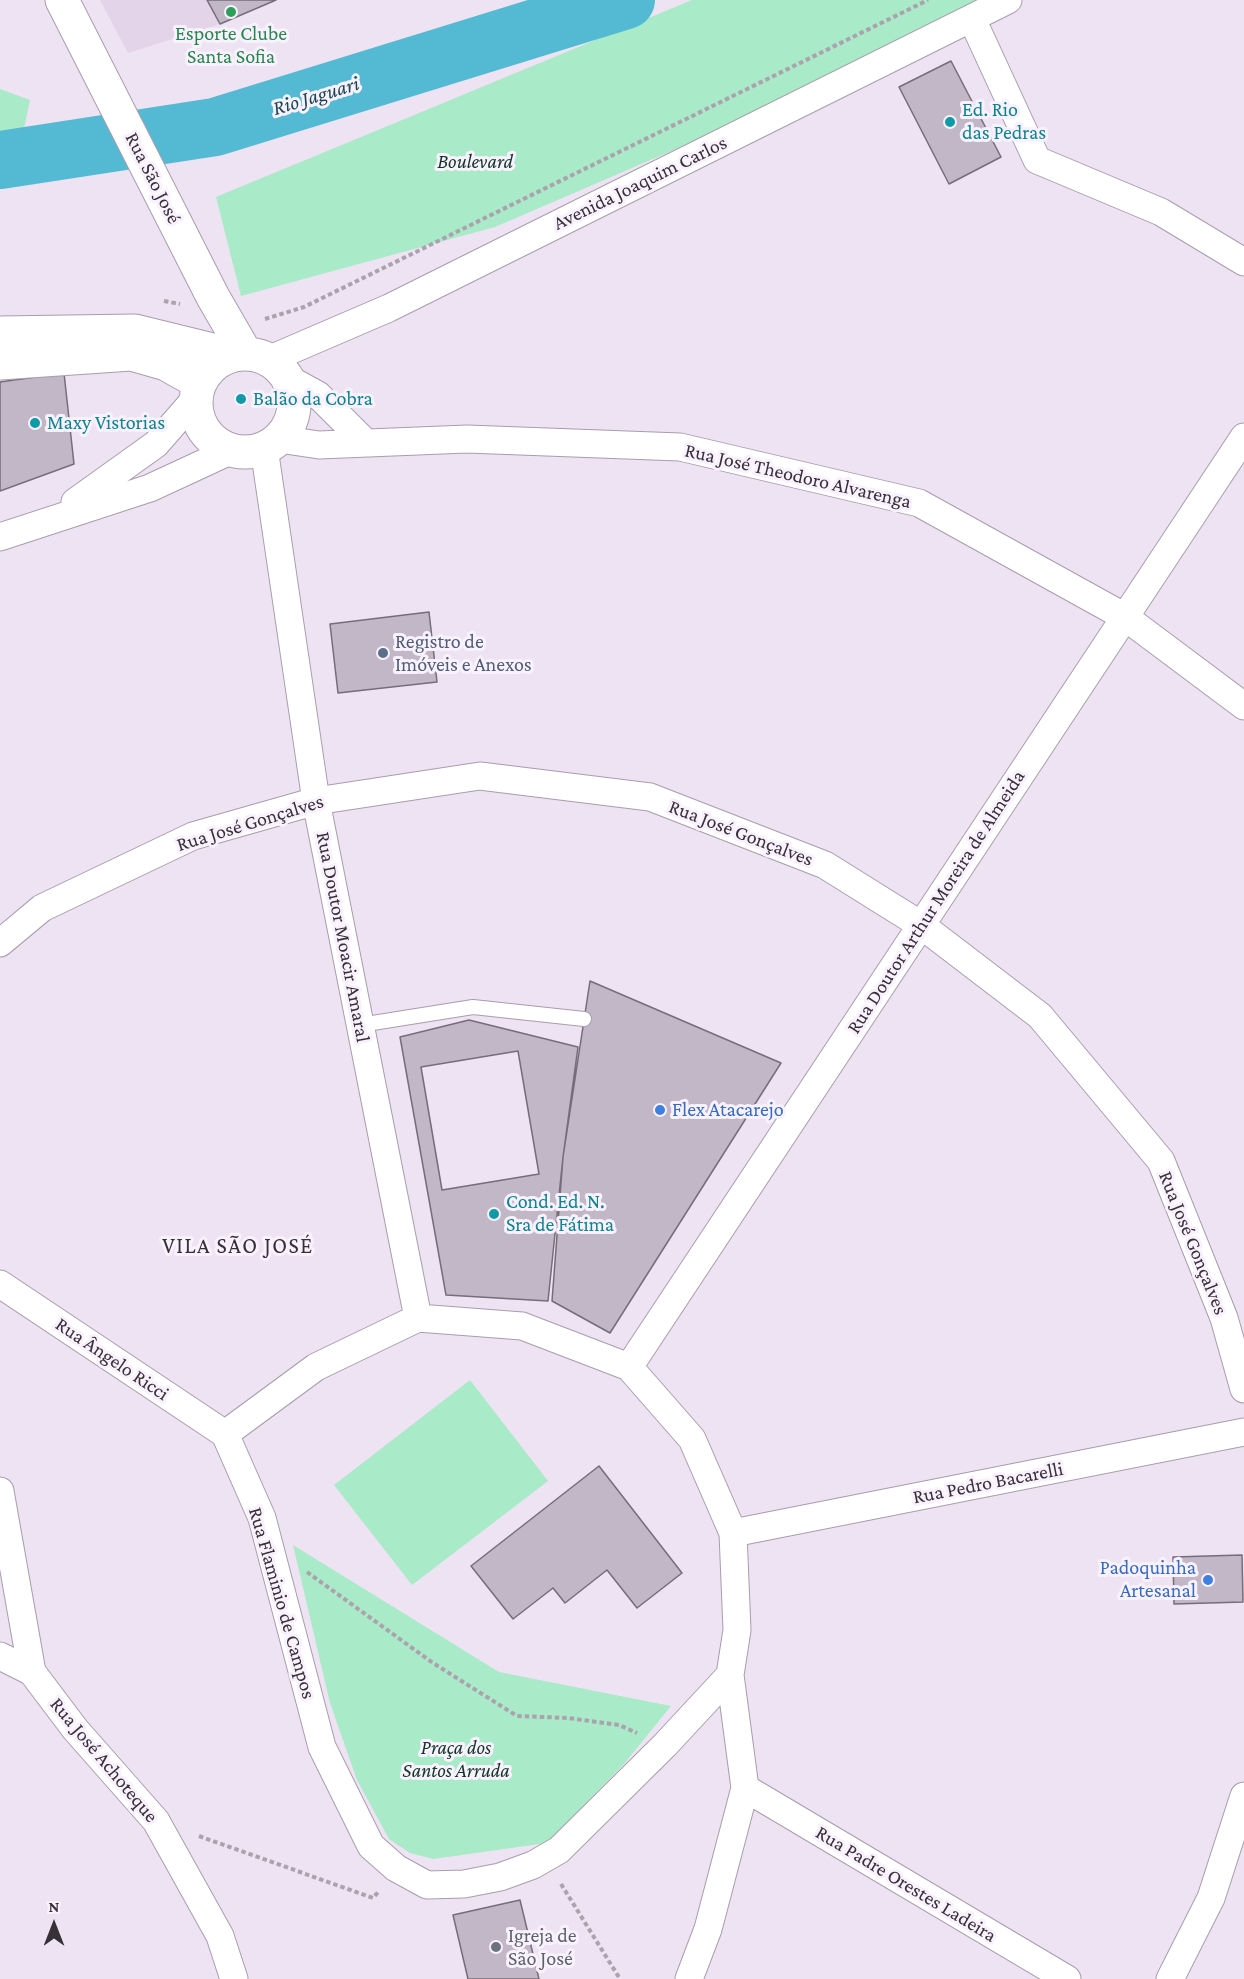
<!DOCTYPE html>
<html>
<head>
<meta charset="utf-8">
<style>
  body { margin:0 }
  #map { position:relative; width:1244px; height:1979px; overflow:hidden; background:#eee3f2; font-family:"Crimson Pro",serif }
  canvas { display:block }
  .north { position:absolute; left:24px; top:1895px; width:60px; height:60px; -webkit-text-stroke:4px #faf1fe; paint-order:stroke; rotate:0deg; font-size:16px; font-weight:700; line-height:24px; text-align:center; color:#363137 }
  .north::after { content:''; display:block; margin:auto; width:21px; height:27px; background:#363137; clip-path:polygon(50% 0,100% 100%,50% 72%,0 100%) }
</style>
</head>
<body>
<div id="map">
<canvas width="1244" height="1979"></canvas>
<div class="north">N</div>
</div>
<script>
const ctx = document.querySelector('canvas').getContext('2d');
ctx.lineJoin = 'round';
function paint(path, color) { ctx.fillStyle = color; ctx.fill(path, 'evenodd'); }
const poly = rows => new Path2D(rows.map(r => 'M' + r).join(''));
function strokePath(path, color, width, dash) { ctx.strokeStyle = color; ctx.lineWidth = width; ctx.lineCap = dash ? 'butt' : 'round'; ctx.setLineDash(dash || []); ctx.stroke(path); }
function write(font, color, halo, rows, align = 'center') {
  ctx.font = font + ' "Crimson Pro",serif'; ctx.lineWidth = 6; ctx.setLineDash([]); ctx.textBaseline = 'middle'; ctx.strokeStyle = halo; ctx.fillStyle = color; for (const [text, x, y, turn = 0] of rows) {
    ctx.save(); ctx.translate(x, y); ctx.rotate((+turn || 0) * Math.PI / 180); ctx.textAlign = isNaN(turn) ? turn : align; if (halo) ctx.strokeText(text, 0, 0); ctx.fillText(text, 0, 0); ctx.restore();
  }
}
const built = poly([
  [100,0,207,0,220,24,128,53]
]);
const green = poly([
  [692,0,984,0,748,118,495,227,241,296,216,197],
  [0,89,30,100,20,148,0,156],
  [470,1380,548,1481,412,1585,334,1485],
  [293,1545,499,1672,671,1706,624,1764,547,1843,433,1859,410,1853,389,1839,357,1780,330,1703]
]);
const river = poly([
  [0,160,215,127,626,0]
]);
const building = poly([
  [207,0,276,0,220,24,207,0],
  [951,61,1001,157,949,184,899,87,951,61],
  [64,373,74,464,0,491,0,382,64,373],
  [429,612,437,682,338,693,330,624,429,612],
  [590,981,781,1063,610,1333,552,1301,563,1157,590,981],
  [469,1020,578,1047,563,1157,548,1301,446,1295,400,1037,469,1020],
  [518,1051,539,1174,442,1190,421,1067,518,1051],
  [599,1466,682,1573,637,1608,607,1570,565,1603,553,1588,513,1619,471,1566,599,1466],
  [1242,1555,1243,1602,1174,1604,1173,1557,1242,1555],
  [520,1900,539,1979,468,1979,453,1915,520,1900]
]);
const path = poly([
  [164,301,180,304],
  [265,319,304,307,928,0],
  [307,1572,433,1663,517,1716,568,1718,619,1725,637,1733],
  [199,1836,373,1898,379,1891],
  [561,1884,620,1979]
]);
const lane = poly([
  [360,1025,473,1007,584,1019]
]);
const street = poly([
  [972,19,1037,160,1161,212,1244,262],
  [268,360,389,308,1008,0],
  [287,378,318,395,365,442],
  [279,439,319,445,467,439,680,447,919,503,1125,617,1244,706],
  [264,448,316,801,418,1318],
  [75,502,156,444,196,398],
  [0,537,150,488,232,450],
  [0,943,42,908,193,836,316,801,480,776,650,797,825,865,921,925,1040,1016,1161,1161,1224,1318,1244,1389],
  [0,1284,225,1434],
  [629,1367,1244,437],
  [225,1434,316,1367,418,1318,522,1326,629,1367,692,1439,733,1533,737,1630,730,1675,745,1788,708,1929,689,1979],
  [225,1434,262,1518,322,1747,371,1846,396,1868,427,1885,464,1884,500,1877,533,1865,559,1850,665,1745,730,1675],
  [0,1491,32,1672],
  [733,1533,1244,1432],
  [0,1656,32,1672,75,1729,156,1821,220,1936,234,1979],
  [745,1788,1067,1979],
  [1170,1979,1211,1898,1244,1796]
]);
const secondary = poly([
  [62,0,213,297,246,354],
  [0,333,135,331,233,355],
  '196 403a49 49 0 1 1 98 0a49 49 0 1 1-98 0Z',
  [0,363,131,354,166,364,200,383]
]);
const markers = [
  [231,12,6,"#2e9e5b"],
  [950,122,6,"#0f9aa8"],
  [241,399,6,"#0f9aa8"],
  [35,423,6,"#0f9aa8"],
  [383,653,6,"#5c6f8a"],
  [660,1110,6,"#3f7fe0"],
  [494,1214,6,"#0f9aa8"],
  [1208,1580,6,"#3f7fe0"],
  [496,1947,6,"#6b7280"]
];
const leisureNames = [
  ["Esporte Clube",231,34],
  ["Santa Sofia",231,57]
];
const cultureNames = [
  ["Ed. Rio",962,110],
  ["das Pedras",962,133],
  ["Balão da Cobra",253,399],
  ["Maxy Vistorias",47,423],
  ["Cond. Ed. N.",506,1202],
  ["Sra de Fátima",506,1225]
];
const parkNames = [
  ["Boulevard",475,162],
  ["Praça dos",456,1748],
  ["Santos Arruda",456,1771]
];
const streetNames = [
  ["Rua São José",153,178,63],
  ["Avenida Joaquim Carlos",640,183,-26],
  ["Rua José Theodoro Alvarenga",798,476,13],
  ["Rua José Gonçalves",250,823,-17],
  ["Rua José Gonçalves",741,833,21],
  ["Rua Doutor Arthur Moreira de Almeida",936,902,-57],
  ["Rua Doutor Moacir Amaral",343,937,79],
  ["Rua José Gonçalves",1193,1243,68],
  ["Rua Ângelo Ricci",112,1359,34],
  ["Rua Pedro Bacarelli",988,1483,-11],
  ["Rua Flaminio de Campos",282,1603,74],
  ["Rua José Achoteque",104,1760,50],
  ["Rua Padre Orestes Ladeira",906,1884,31]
];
const serviceNames = [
  ["Registro de",395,642],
  ["Imóveis e Anexos",395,665]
];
const shopNames = [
  ["Flex Atacarejo",672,1110],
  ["Padoquinha",1196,1568,"right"],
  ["Artesanal",1196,1591,"right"]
];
const worshipNames = [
  ["Igreja de",508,1936],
  ["São José",508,1959]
];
const waterNames = [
  ["Rio Jaguari",316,96,-17]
];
const quarterNames = [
  ["VILA SÃO JOSÉ",238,1246]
];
paint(built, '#e4d4ea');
paint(green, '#a9eac8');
strokePath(river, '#54bad3', 58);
paint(building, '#c2b7c6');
strokePath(building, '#766c7a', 1.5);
strokePath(lane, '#a89dac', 16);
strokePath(street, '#a89dac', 29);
strokePath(secondary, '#a89dac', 35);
strokePath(path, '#aba2ae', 4, [4.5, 3]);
strokePath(lane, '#fff', 14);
strokePath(street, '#fff', 27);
strokePath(secondary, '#fff', 33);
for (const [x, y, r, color] of markers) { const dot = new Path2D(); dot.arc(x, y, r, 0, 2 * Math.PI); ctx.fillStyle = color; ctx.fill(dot); strokePath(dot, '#faf1fe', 2); }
write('20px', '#27864d', '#faf1fe', leisureNames);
write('20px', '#0d838f', '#faf1fe', cultureNames, 'left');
write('italic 20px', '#113626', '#faf1fe', parkNames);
write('20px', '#363137', '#faf1fe', streetNames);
write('20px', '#4e5e75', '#faf1fe', serviceNames, 'left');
write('20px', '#366cbe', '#faf1fe', shopNames, 'left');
write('20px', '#5b616d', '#faf1fe', worshipNames, 'left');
write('italic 21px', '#174550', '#faf1fe', waterNames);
ctx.letterSpacing = '1.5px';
write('22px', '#363137', '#faf1fe', quarterNames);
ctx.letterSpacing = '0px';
</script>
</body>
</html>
